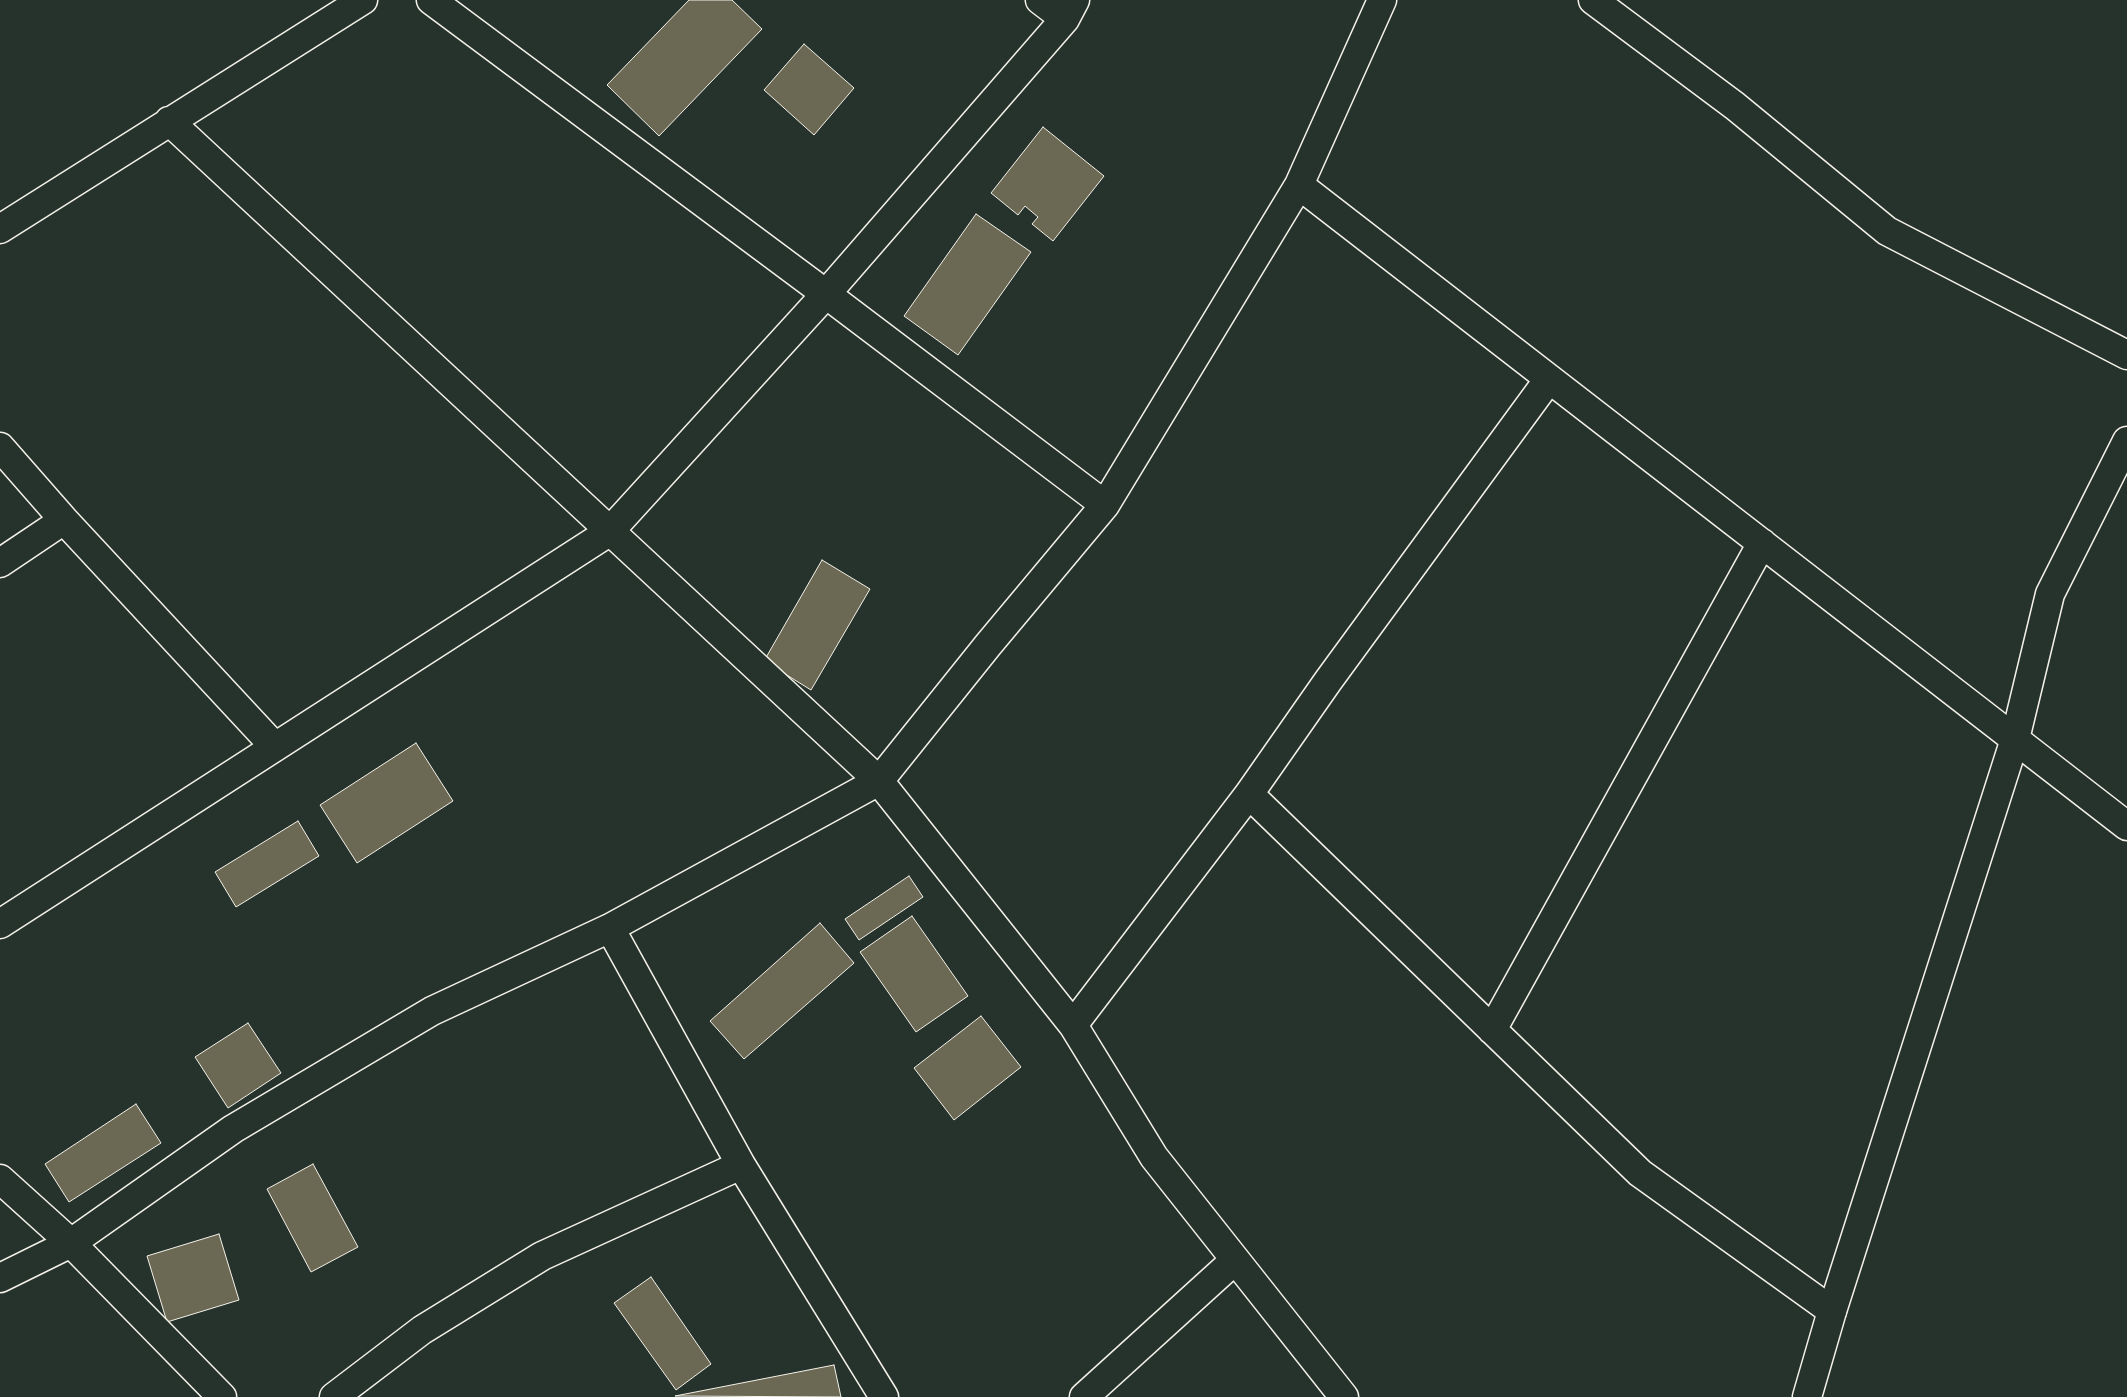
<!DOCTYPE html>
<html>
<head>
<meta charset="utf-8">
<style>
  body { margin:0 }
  canvas { display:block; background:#26332d }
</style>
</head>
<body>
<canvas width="2127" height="1397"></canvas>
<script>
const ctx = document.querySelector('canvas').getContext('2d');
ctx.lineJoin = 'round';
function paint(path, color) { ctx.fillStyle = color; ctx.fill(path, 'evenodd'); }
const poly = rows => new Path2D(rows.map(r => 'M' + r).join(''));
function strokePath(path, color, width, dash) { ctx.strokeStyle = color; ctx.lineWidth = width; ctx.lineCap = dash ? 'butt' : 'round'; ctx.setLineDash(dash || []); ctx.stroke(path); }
const building = poly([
  [689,0,732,0,762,29,659,136,607,85,689,0],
  [804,44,854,88,814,135,764,90,804,44],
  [1043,127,1104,176,1053,241,1032,224,1038,217,1025,206,1018,215,991,193,1043,127],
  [976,214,1031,252,958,355,904,316,976,214],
  [822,560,870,589,811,690,764,661,822,560],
  [416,743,453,801,357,863,320,805,416,743],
  [298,821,319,856,236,907,215,872,298,821],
  [909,876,923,897,859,940,845,919,909,876],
  [912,916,968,996,916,1032,860,952,912,916],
  [820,923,854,963,744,1059,710,1021,820,923],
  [981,1016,1021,1067,954,1120,914,1068,981,1016],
  [248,1023,281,1073,228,1108,195,1057,248,1023],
  [136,1104,161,1143,69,1202,45,1164,136,1104],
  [313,1164,358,1247,311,1272,267,1189,313,1164],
  [219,1234,239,1300,167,1322,147,1256,219,1234],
  [651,1277,711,1364,676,1390,614,1303,651,1277],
  [834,1365,841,1397,675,1396,834,1365]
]);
const street = poly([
  [431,0,826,294,1105,505],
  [1040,0,1065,19],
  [1593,0,1735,106,1887,231,2127,355],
  [169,121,879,781,1073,1025,1154,1157,1344,1397],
  [1299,185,2127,826],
  [0,229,363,0],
  [0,447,64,520,275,747],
  [0,563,64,520],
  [1249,794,1640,1173,1832,1311],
  [0,924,609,532,826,294,1065,19,1075,0],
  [610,928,741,1165,884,1397],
  [1073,1025,1249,794,1328,681,1549,379],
  [1492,1030,1762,543],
  [0,1179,71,1243,222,1397],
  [0,1278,71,1243,233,1129,432,1011,610,928,879,781,988,645,1105,505,1299,185,1382,0],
  [334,1397,422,1330,542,1256,741,1165],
  [1084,1397,1235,1260]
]);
const secondary = poly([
  [1807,1397,1832,1311,2015,739,2050,594,2127,441]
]);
paint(building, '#6b6854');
strokePath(building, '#f4f1e8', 1);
strokePath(street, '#f4f1e8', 31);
strokePath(secondary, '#f4f1e8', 31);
strokePath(street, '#26332d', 28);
strokePath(secondary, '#26332d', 28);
</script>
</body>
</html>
